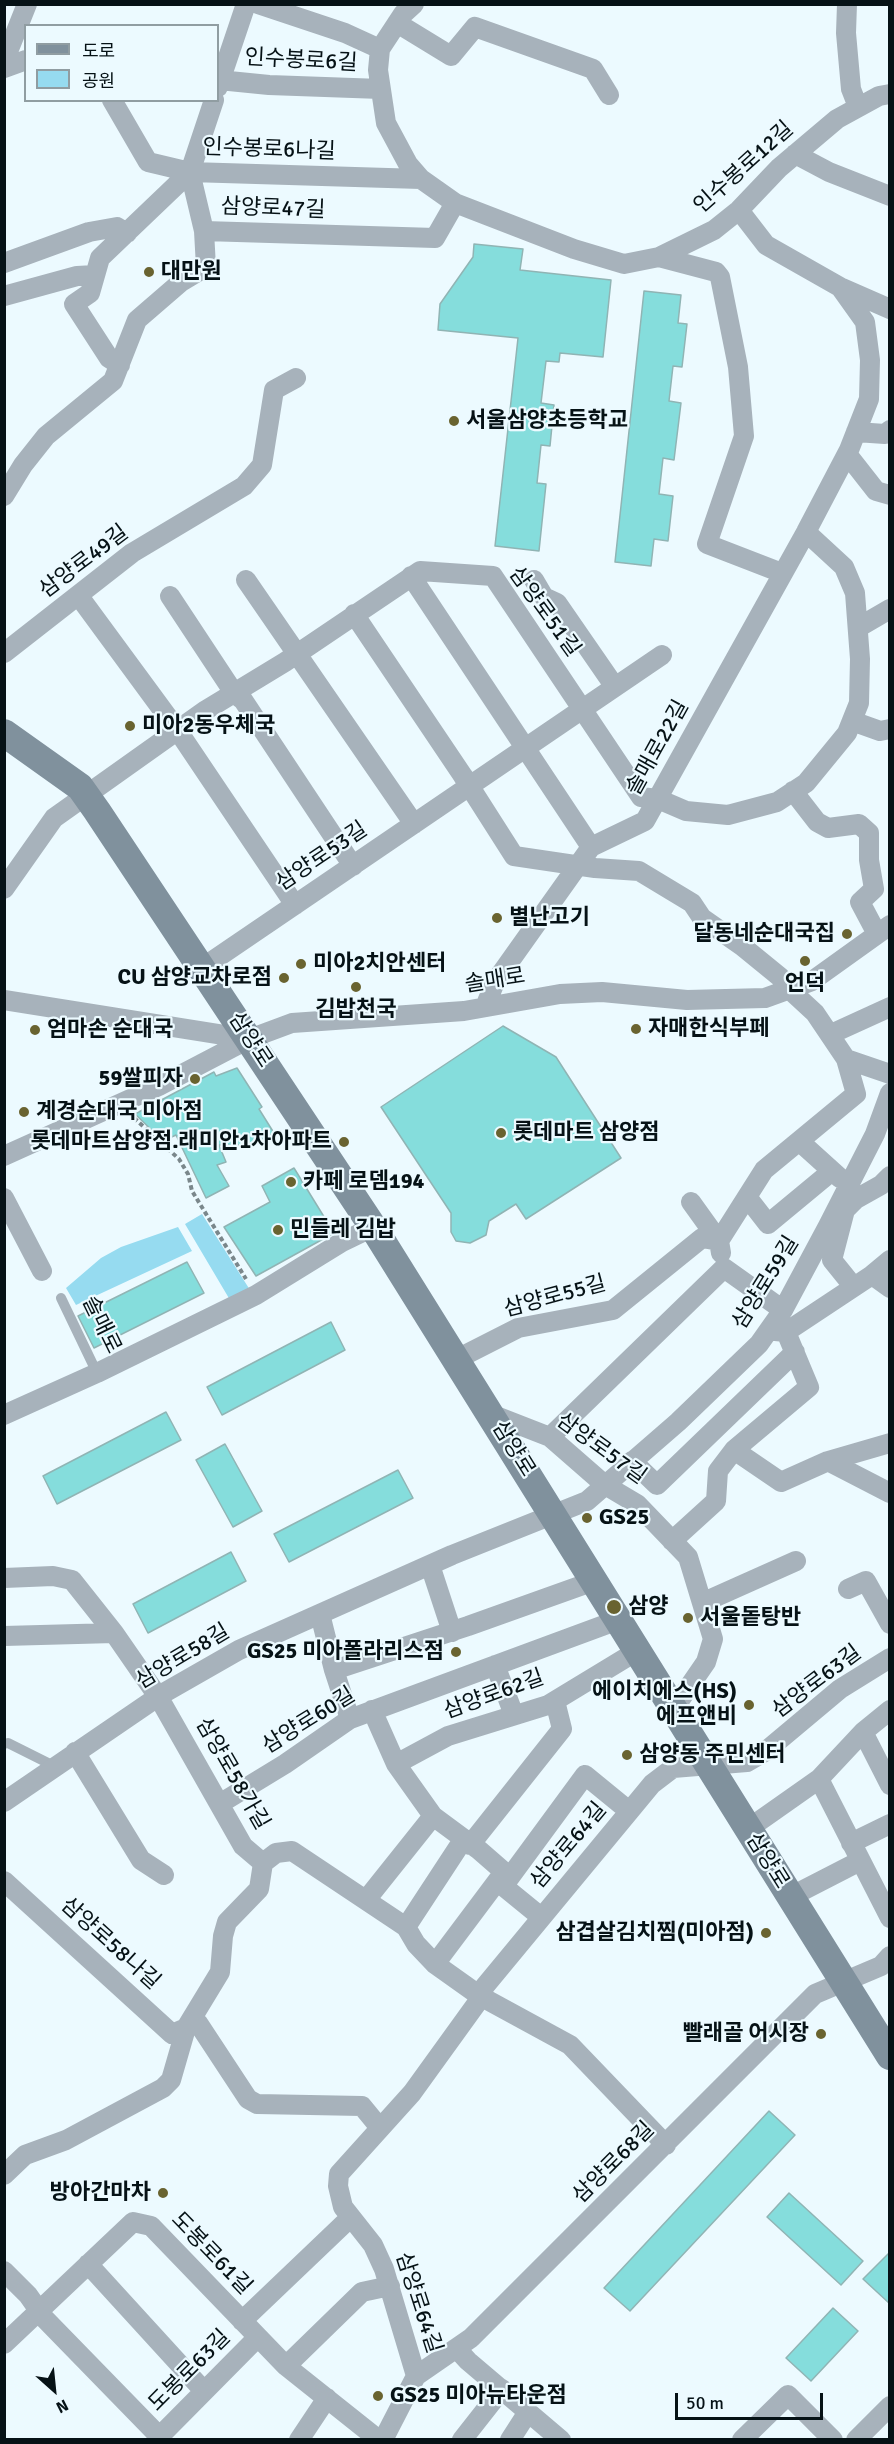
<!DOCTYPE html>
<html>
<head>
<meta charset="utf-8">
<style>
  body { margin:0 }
  #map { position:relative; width:894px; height:2444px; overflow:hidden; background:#ecfaff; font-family:Signika,"Noto Sans KR",sans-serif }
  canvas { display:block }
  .frame { position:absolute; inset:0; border:6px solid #061216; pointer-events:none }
  .legend { position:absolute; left:24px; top:24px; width:195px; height:78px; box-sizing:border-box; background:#ecfaff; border:2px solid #909da2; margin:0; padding:8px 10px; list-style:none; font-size:18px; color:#061216 }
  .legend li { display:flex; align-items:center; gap:12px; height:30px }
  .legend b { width:30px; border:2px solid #909da2 }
  .north { position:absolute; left:24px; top:2360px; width:60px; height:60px; -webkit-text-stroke:4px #ecfaff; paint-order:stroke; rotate:153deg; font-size:16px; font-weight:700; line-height:24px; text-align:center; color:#061216 }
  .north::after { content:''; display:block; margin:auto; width:21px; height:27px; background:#061216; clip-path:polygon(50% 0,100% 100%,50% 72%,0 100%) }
  .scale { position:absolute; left:675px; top:2393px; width:148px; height:27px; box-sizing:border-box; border:3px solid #061216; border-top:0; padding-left:8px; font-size:18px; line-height:21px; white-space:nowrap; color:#061216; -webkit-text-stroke:4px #ecfaff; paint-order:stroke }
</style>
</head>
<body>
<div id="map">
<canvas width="894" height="2444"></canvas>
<div class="frame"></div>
<ul class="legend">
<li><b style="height:8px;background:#80919d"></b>도로</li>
<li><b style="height:16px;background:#96dbf0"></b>공원</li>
</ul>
<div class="north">N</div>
<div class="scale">50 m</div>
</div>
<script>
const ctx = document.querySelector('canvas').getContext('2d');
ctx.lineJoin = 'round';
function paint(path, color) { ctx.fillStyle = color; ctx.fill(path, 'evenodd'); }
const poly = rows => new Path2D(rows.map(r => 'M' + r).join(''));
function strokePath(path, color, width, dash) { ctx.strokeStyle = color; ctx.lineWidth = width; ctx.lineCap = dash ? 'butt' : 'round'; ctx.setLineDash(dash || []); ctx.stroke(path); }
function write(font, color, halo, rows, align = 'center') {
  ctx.font = font + ' Signika,"Noto Sans KR",sans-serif'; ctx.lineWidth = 4.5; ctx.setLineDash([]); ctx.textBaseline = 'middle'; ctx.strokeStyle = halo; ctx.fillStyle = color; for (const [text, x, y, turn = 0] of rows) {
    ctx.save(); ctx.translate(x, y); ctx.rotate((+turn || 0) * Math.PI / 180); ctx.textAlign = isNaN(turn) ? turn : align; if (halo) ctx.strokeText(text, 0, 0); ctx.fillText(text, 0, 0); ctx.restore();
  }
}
const green = poly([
  [202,1214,250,1290,230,1300,185,1224],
  [178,1227,192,1251,76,1305,66,1288,101,1258,121,1247]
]);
const building = poly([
  [474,244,523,249,520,270,611,280,603,357,560,353,559,362,546,361,541,403,554,405,550,446,541,445,537,483,546,484,539,551,495,546,518,338,438,330,440,304,473,257,474,244],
  [644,291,681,295,678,323,687,324,682,367,673,366,669,401,681,403,674,460,663,458,659,494,673,496,668,541,654,539,651,566,615,562,644,291],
  [503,1026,556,1057,621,1158,526,1219,516,1204,489,1221,486,1235,470,1243,456,1241,451,1232,451,1213,381,1107,503,1026],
  [237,1068,262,1107,259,1109,274,1133,252,1145,219,1145,226,1162,217,1165,229,1186,206,1198,176,1135,163,1141,135,1114,214,1072,216,1076,237,1068],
  [294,1168,334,1233,256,1276,224,1227,270,1202,262,1186,294,1168],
  [187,1262,204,1293,94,1348,78,1316,187,1262],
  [331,1322,345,1350,222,1415,207,1387,331,1322],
  [166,1412,181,1440,57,1504,43,1476,166,1412],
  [225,1444,262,1511,233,1527,196,1460,225,1444],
  [398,1470,413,1498,289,1562,274,1534,398,1470],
  [231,1552,246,1581,148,1633,133,1604,231,1552],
  [769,2111,795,2135,630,2311,604,2288,769,2111],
  [789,2193,863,2261,841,2285,767,2217,789,2193],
  [890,2252,890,2304,863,2279,890,2252],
  [833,2308,858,2331,811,2381,786,2358,833,2308]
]);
const path = poly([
  [134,1118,179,1159,188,1174,192,1191,246,1279]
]);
const service = poly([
  [61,1298,97,1373],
  [4,1744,8,1743,54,1766]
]);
const minor = poly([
  [258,4,345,33,380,49],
  [414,4,403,14,380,49,378,70,386,123,408,164,421,179,455,203,574,249,624,264,659,257,714,230,739,210,779,168,837,119,879,96,890,94],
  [847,4,846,33,851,89,858,107],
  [397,23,451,56,475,27,593,69,609,95],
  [4,52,9,49,27,4],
  [4,68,26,60],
  [219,80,269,85,381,89],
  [218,87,246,4],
  [795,154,829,172,890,196],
  [190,172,421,179],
  [204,231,435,238,455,203],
  [659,257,716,272,720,277,738,367,744,436,707,544,782,573],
  [4,263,89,232,117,227,127,233],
  [842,288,890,309],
  [4,296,77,276,95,275],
  [120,365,109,358,74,304,90,293,100,258,190,172,214,100],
  [856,432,885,434,890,430],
  [847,454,876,491,890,495],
  [4,496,23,465,46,436,113,381,137,320,181,282,206,267,204,231,190,172,148,162,112,100],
  [411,576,591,847],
  [246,580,414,824],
  [534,580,544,597,557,603,615,687],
  [78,595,178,731,295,905],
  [170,596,234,693,243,700,353,866],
  [354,614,463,776,514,856,595,868,639,871,692,903,702,918,742,946,780,977,789,989,815,1013,846,1059,890,1074],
  [859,627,890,609],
  [4,653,132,553,244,486,262,465,274,390,296,378],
  [852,721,880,731,890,729],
  [793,791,817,822,828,828,859,824,869,833,869,860,874,889,860,902,877,934],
  [4,889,54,818,206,710,285,662,420,571,493,576,641,797,658,799,686,811,728,815,777,802,806,783,847,733,859,703,860,659,855,593,844,567,806,532],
  [202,968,662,655],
  [4,1000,249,1039],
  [485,1007,495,982,591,847,645,821,806,532,849,450,869,399,870,360,865,322,840,287,766,245,739,210],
  [831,1034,890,1007],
  [799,1141,840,1178],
  [4,1156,159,1086,249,1039,292,1023,464,1011,560,994,602,992,687,1000,765,998,812,981,890,925],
  [747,1197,768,1224,832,1171],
  [4,1198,42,1271],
  [691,1202,719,1241],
  [721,1253,719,1241,764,1170,856,1094,846,1059],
  [872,1275,890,1260],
  [853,1286,832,1260,845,1210,856,1199,881,1185,890,1176],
  [775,1331,786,1332,872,1275,890,1288],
  [457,1359,518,1328,613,1310,702,1238,719,1241],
  [491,1414,550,1437,605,1485,637,1504,688,1557,713,1639,706,1662,673,1710],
  [4,1415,97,1373,256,1295,342,1242,373,1227],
  [550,1437,724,1268,783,1310],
  [734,1450,781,1482,828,1461,890,1443],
  [632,1461,657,1485,795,1352],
  [828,1461,890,1493],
  [672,1541,716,1501,718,1471,734,1450,809,1387,786,1332],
  [430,1565,452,1632],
  [4,1578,53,1576,72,1580,114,1633,159,1698,243,1846,263,1863],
  [848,1589,866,1581,890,1624],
  [702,1603,796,1561],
  [320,1614,334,1670,350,1719],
  [4,1636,114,1633],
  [495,1665,514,1715],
  [334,1670,468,1626,594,1581],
  [372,1710,396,1764,433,1816,479,1850,510,1877,503,1886,541,1917],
  [863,1732,890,1785],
  [75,1752,141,1860,164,1875],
  [396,1764,448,1736,548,1705,637,1651],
  [819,1779,890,1918],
  [4,1802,162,1694,239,1650,452,1555,587,1501,678,1422,759,1344,783,1310,828,1226,875,1134,890,1093],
  [221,1803,285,1764,350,1719,618,1620],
  [748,1829,819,1779,863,1732,890,1710],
  [851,1843,890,1824],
  [470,1845,562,1729,555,1701],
  [263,1863,276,1853,292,1851,406,1927,416,1944,435,1964,480,1996,570,2045,666,2145],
  [510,1877,585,1775,629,1811],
  [4,1881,172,2034,198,2023,248,2099,257,2104,362,2106,380,2128],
  [790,1897,860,1861],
  [366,1900,433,1816],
  [406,1927,463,1840],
  [435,1964,504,1872],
  [4,2175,25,2155,66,2140,163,2088,171,2080,186,2028,220,1972,223,1936,227,1922,259,1889,263,1863],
  [88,2264,204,2391],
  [4,2271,28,2295,45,2319,159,2436],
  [242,2321,351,2217],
  [4,2344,133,2222,151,2226,286,2366,379,2440],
  [457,2349,468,2361,561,2440],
  [286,2366,362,2292,390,2286],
  [416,2376,384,2269,373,2245,343,2207,338,2186,339,2174,412,2093,477,2003,485,1986,652,1784,673,1768,747,1762,766,1751,840,1689,890,1658],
  [416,2376,471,2338,815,1994,881,1966,890,1956],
  [156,2440,258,2337],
  [299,2440,327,2398],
  [383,2440,416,2376],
  [462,2440,502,2389],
  [510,2440,528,2412],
  [742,2440,788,2395,833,2440],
  [856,2440,890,2406]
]);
const secondary = poly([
  [4,733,80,787,97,811,373,1227,890,2056]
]);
const markers = [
  [149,272,6,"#696330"],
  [454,421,6,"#696330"],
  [130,726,6,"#696330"],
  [497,918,6,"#696330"],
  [847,934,6,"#696330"],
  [805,961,6,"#696330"],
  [301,964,6,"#696330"],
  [284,978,6,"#696330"],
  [356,987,6,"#696330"],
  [636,1029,6,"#696330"],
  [35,1030,6,"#696330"],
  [195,1079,6,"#696330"],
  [24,1112,6,"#696330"],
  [501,1133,6,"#696330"],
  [344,1142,6,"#696330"],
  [291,1182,6,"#696330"],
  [278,1230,6,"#696330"],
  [587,1518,6,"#696330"],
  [614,1607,8,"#696330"],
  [688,1618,6,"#696330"],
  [456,1652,6,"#696330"],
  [749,1705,6,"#696330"],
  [627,1755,6,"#696330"],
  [766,1933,6,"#696330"],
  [821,2034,6,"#696330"],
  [163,2193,6,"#696330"],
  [378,2396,6,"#696330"]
];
const streetNames = [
  ["인수봉로6길",301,61,3],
  ["인수봉로6나길",269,150,2],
  ["인수봉로12길",744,168,-42],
  ["삼양로47길",273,209,2],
  ["삼양로49길",84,562,-37],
  ["삼양로51길",544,612,54],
  ["솔매로22길",658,748,-61],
  ["삼양로53길",322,857,-34],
  ["솔매로",495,981,-9],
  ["삼양로",250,1040,57],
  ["삼양로59길",766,1283,-58],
  ["삼양로55길",555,1297,-15],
  ["솔매로",101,1325,64],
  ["삼양로",513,1449,58],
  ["삼양로57길",601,1449,36],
  ["삼양로58길",183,1657,-31],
  ["삼양로63길",817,1682,-37],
  ["삼양로62길",494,1695,-20],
  ["삼양로60길",309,1721,-32],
  ["삼양로58가길",232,1774,60],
  ["삼양로64길",569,1846,-50],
  ["삼양로",767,1861,58],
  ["삼양로58나길",110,1944,42],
  ["삼양로68길",614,2163,-45],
  ["도봉로61길",211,2254,46],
  ["삼양로64길",418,2303,72],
  ["도봉로63길",190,2371,-45]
];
const poiNames = [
  ["대만원",161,272],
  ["서울삼양초등학교",466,421],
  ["미아2동우체국",142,726],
  ["별난고기",509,918],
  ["달동네순대국집",835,934,"right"],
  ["미아2치안센터",313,964],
  ["CU 삼양교차로점",272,978,"right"],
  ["언덕",805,984,"center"],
  ["김밥천국",356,1010,"center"],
  ["자매한식부페",648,1029],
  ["엄마손 순대국",47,1030],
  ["59쌀피자",183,1079,"right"],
  ["계경순대국 미아점",36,1112],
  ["롯데마트 삼양점",513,1133],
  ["롯데마트삼양점.래미안1차아파트",332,1142,"right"],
  ["카페 로뎀194",303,1182],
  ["민들레 김밥",290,1230],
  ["GS25",599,1518],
  ["삼양",628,1607],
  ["서울돝탕반",700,1618],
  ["GS25 미아폴라리스점",444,1652,"right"],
  ["에이치에스(HS)",737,1692,"right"],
  ["에프앤비",737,1717,"right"],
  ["삼양동 주민센터",639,1755],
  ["삼겹살김치찜(미아점)",754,1933,"right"],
  ["빨래골 어시장",809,2034,"right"],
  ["방아간마차",151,2193,"right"],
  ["GS25 미아뉴타운점",390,2396]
];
paint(green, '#96dbf0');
paint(building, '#85dddc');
strokePath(building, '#90b4b4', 1.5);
strokePath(path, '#7a878b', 4, [4.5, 3]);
strokePath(service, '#a7b2bb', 10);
strokePath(minor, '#a7b2bb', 20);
strokePath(secondary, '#80919d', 28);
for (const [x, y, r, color] of markers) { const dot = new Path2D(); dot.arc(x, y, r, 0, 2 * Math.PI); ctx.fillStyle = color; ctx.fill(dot); strokePath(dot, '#ecfaff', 2); }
write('22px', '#061216', '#ecfaff', streetNames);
write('bold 22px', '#061216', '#ecfaff', poiNames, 'left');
</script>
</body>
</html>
